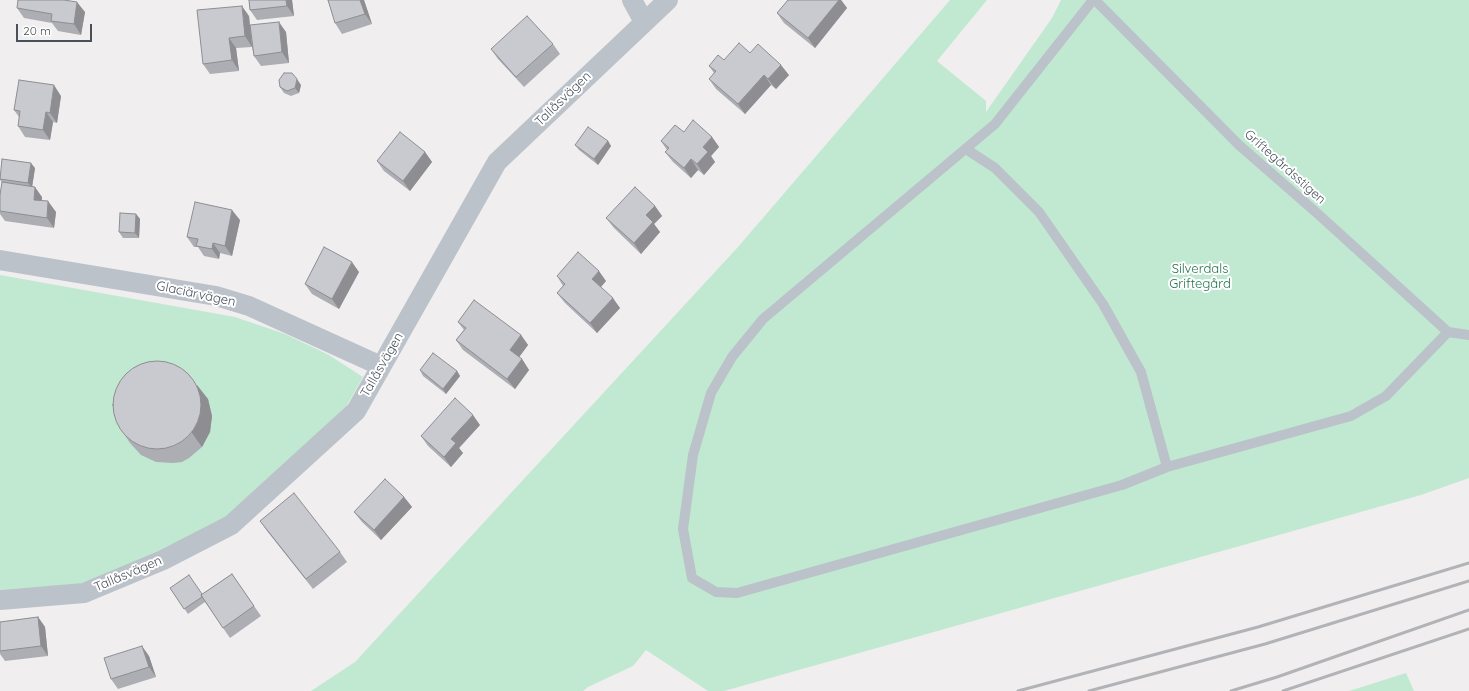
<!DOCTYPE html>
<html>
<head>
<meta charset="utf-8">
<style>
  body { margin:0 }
  #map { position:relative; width:1469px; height:691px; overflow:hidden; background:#f0eeee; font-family:Quicksand,sans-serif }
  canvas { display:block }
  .scale { position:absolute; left:16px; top:24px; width:76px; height:18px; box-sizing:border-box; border:2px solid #485159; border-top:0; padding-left:5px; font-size:12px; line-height:14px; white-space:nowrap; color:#485159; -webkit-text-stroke:3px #fff; paint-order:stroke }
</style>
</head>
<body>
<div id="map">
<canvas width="1469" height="691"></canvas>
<div class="scale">20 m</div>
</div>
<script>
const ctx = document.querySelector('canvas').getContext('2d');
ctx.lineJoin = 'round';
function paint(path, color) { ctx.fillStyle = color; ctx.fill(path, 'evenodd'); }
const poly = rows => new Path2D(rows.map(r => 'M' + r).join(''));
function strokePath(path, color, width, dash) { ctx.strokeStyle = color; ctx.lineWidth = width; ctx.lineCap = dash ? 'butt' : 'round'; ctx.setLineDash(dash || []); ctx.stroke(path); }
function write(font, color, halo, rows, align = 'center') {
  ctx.font = font + ' Quicksand,sans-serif'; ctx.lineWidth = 4; ctx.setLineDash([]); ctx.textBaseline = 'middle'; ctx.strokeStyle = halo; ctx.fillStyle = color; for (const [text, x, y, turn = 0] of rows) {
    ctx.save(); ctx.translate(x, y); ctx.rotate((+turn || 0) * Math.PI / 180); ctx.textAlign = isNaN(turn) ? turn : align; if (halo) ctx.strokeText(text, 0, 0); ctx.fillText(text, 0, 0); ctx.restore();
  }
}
const green = poly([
  [950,0,987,0,937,61,986,101,986,112,1052,18,1061,0,1469,0,1469,478,1421,495,724,691,708,691,646,650,633,666,588,687,583,691,311,691,355,662,738,247],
  [0,275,235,317,285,334,329,355,363,377,338,421,213,529,144,563,79,584,0,590],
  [1406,673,1414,691,1349,691]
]);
const service = poly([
  [1093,0,995,124,763,319,732,357,711,393,693,455,683,529,692,578,716,592,737,593,1122,485,1167,467,1351,416,1386,396,1448,332],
  [1095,0,1239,145,1318,214,1448,332,1469,335],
  [966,149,995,168,1039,212,1103,304,1141,372,1167,467]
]);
const minor = poly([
  [632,0,644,22],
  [0,260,216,296,249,306,381,366],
  [0,600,84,593,163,560,231,525,356,411,497,162,668,0]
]);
const rail = poly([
  [1018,691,1258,627,1469,563],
  [1089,691,1265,644,1469,581],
  [1231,691,1277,677,1469,610],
  [1283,691,1469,629]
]);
const wall = poly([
  [66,0,85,12,81,35,58,31,52,23,24,18,17,8],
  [249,0,292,0,294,16,257,20,250,10],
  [328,0,364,0,372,24,342,34,335,23],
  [788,0,841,0,847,8,815,48,784,23,777,13],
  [249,16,250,25,286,32,289,63,261,66,254,56,252,47,236,48,239,71,210,74,203,64],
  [553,44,560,54,524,87,498,59,491,49],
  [750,53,789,75,776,89,771,85,745,114,716,89,709,79,714,73,709,66,724,60],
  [301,85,299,93,291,96,284,93,280,87],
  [61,96,57,123,53,122,50,140,25,137,18,126,19,117,14,110],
  [684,132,712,137,719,147,711,156,715,162,704,175,698,170,691,178,673,162,665,152,667,150,661,141],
  [608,141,611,146,598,165,579,150,575,145],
  [425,152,432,162,410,191,384,171,377,161],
  [35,168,32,186,42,197,42,201,56,212,54,228,5,221,0,214,0,195,2,182,0,180,0,174],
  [655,206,662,216,654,224,660,232,641,254,614,228,606,218],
  [136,214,140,219,139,238,123,238,119,232],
  [240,220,232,256,220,253,219,259,204,256,198,247,194,247,187,237],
  [359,272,339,309,312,294,305,284],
  [557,276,606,281,601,287,620,308,597,333,565,303,557,293,563,286],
  [458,322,521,335,528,345,519,357,522,359,529,370,515,389,463,350,456,340,464,330],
  [420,370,457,371,460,376,446,394,423,376],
  [208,399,212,416,210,432,202,447,189,458,182,462,173,463,156,462,141,455,130,443,120,428],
  [480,425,459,448,463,453,451,467,428,446,421,436],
  [404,497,412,507,381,540,362,522,354,512],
  [260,521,340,552,347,562,313,589,267,531],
  [232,574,261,616,230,638,205,602,188,614,170,588,202,594],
  [38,617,45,627,48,656,5,661,0,654,0,622],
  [149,656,156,677,118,689,111,679]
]);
const shadedWall = poly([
  [286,0,292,0,294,16,287,6],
  [360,0,364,0,372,24,365,14],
  [839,0,841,0,847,8,815,48,808,38],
  [77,2,85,12,81,35,74,24],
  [242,6,249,16,252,47,245,36],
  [279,22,286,32,289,63,282,52],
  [229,38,236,48,239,71,232,60],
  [781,65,789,75,776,89,768,79],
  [764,75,771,85,745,114,738,104],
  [297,79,301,85,299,93,295,88],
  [54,85,61,96,57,123,50,113],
  [46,112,53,122,50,140,43,130],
  [712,137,719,147,711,156,715,162,704,175,697,164,703,147],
  [608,141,611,146,598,165,594,159],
  [425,152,432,162,410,191,403,181],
  [691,159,698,170,691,178,684,168],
  [31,163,35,168,32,188,28,183],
  [35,187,42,197,41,210,34,200],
  [48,201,56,212,54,228,47,218],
  [655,206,662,216,654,224,660,232,641,254,634,243,646,215],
  [232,210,240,220,232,256,225,246],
  [136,214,140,219,139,238,135,233],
  [213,243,220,253,219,259,212,249],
  [352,262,359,272,339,309,332,299],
  [599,271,606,281,599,289,592,279],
  [613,298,620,308,597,333,590,323],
  [521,335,528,345,517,360,510,350],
  [522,359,529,370,515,389,507,379],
  [457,371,460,376,446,394,443,389],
  [197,385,208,399,212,416,210,432,202,447,192,433],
  [473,415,480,425,459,448,463,453,451,467,444,457,451,439],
  [404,497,412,507,381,540,374,530],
  [38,617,45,627,48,656,41,646],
  [142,646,149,656,156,677,149,667]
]);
const building = poly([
  [18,0,64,0,77,2,74,24,51,21,52,14,17,8,18,0],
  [249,0,286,0,287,6,250,10,249,0],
  [328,0,360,0,365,14,335,23,328,0],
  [788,0,839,0,808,38,777,13,788,0],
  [242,6,245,36,229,38,232,60,203,64,197,10,242,6],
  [527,16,553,44,516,77,491,49,527,16],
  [279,22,282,52,254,56,250,25,279,22],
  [739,43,750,53,758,44,781,65,768,79,764,75,738,104,709,79,716,71,709,66,718,55,724,60,739,43],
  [284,73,292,73,297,79,295,88,287,91,280,87,279,80,284,73],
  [19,80,54,85,50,113,46,112,43,130,18,126,20,111,14,110,19,80],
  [693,120,712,137,703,147,708,152,697,164,691,159,684,168,665,152,669,148,661,141,675,125,684,132,693,120],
  [588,127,608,141,594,159,575,145,588,127],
  [400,132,425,152,403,181,377,161,400,132],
  [2,159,31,163,28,183,0,179,2,159],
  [2,182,35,187,34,200,48,201,47,218,0,211,0,195,2,182],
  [635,187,655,206,646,215,653,222,634,243,606,218,635,187],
  [195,202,232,210,225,246,213,243,212,249,196,246,198,239,187,237,195,202],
  [120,213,136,214,135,233,119,232,120,213],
  [324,247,352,262,332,299,305,284,324,247],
  [578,252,599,271,592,279,613,298,590,323,557,293,565,284,557,276,578,252],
  [474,300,521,335,510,350,522,359,507,379,456,340,466,328,458,322,474,300],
  [433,353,457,371,443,389,420,370,433,353],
  '113 405a44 44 0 1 1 88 0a44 44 0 1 1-88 0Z',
  [455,398,473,415,451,439,456,443,444,457,421,436,455,398],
  [385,479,404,497,374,530,354,512,385,479],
  [294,493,340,552,306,579,260,521,294,493],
  [232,574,254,606,223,628,201,595,232,574],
  [189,575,202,594,201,595,202,597,184,609,170,588,189,575],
  [38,617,41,646,0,651,0,622,38,617],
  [142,646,149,667,111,679,104,658,142,646]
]);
const streetNames = [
  ["Tallåsvägen",563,99,-44],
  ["Griftegårdsstigen",1285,167,42],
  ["Glaciärvägen",196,294,12],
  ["Tallåsvägen",382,365,-60],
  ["Tallåsvägen",128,574,-23]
];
const parkNames = [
  ["Silverdals",1200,269],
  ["Griftegård",1200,284]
];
paint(green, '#c1e9d1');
strokePath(service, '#bbc2c9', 10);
strokePath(minor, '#bbc2c9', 20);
strokePath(rail, '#b1b3b7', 3);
paint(wall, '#adaeb3');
paint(shadedWall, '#8d8d92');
paint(building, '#c9cad0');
strokePath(building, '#8d8d92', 1);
write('13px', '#485159', '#fff', streetNames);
write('13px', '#21724a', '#fff', parkNames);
</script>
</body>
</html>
